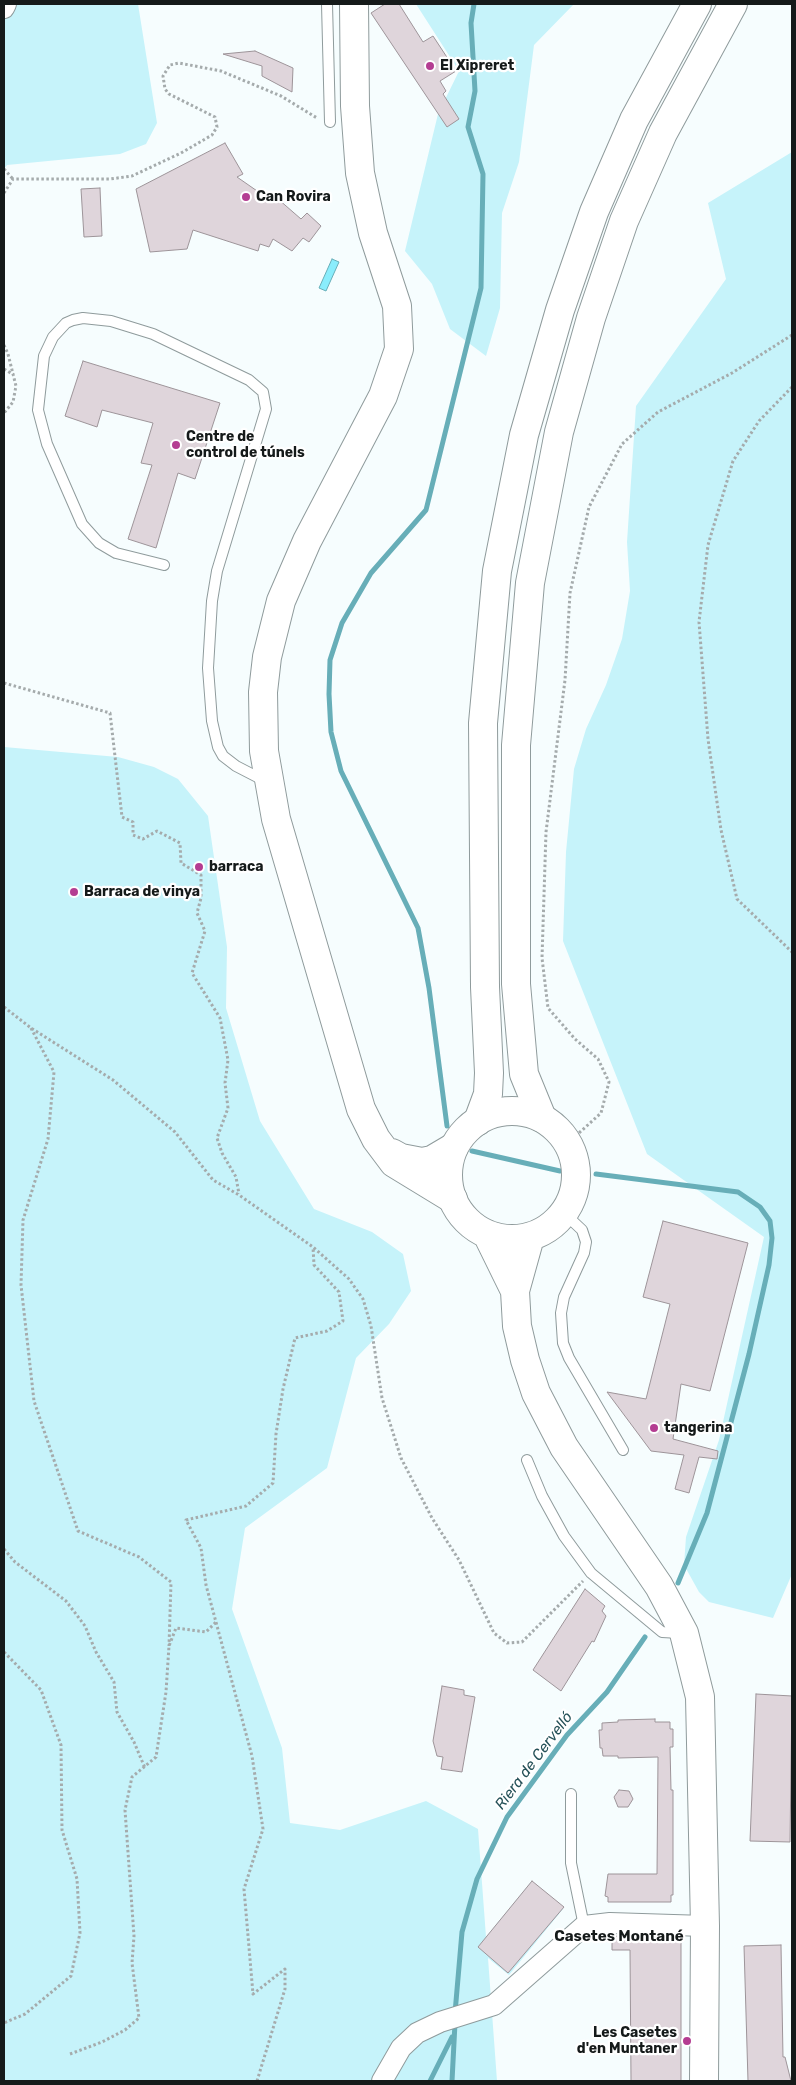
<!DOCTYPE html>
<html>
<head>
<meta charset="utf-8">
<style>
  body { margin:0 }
  #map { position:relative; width:796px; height:2085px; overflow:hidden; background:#f6fdfe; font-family:Rubik,sans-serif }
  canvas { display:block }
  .frame { position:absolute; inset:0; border:5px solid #151a1a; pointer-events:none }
</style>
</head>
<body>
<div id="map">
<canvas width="796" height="2085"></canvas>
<div class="frame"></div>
</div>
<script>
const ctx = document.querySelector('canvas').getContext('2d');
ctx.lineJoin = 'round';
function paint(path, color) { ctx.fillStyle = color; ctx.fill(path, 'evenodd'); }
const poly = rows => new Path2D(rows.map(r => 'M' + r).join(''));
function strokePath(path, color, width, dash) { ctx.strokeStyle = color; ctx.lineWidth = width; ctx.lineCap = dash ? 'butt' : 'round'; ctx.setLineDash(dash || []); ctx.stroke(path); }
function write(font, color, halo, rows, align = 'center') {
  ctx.font = font + ' Rubik,sans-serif'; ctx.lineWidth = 4.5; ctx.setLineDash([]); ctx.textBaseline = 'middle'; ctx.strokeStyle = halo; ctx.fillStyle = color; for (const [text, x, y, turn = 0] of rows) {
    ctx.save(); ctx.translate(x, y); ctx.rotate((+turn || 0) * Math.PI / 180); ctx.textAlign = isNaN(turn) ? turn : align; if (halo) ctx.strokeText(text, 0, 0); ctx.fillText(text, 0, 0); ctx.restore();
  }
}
const green = poly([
  [4,4,138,4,157,123,146,144,120,154,7,165,4,169],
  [416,4,574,4,534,45,519,162,502,213,500,308,486,356,450,329,432,284,405,251,438,114,459,71],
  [792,152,792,1574,773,1618,709,1602,699,1592,684,1565,686,1537,719,1440,764,1237,647,1154,563,941,566,852,574,769,586,729,606,685,622,639,630,591,627,542,636,406,726,279,708,203],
  [4,747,118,757,154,767,178,779,208,816,227,947,226,1008,260,1121,314,1209,372,1232,403,1254,411,1291,389,1324,356,1358,327,1468,245,1528,232,1609,282,1748,290,1823,340,1830,426,1801,478,1829,486,1937,531,1882,563,1909,509,1975,488,1958,497,2081,4,2081]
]);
const water = poly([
  [332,259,339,262,326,291,319,288,332,259]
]);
const stream = poly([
  [447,1126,429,988,418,928,341,771,331,732,329,694,330,660,342,623,371,573,426,510,481,288,483,174,468,127,475,91,471,23,474,4],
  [472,1151,560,1171],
  [596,1174,738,1192,760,1207,770,1221,772,1238,769,1265,749,1354,707,1513,678,1583],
  [455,2013,462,1932,477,1879,507,1817,567,1735,607,1692,645,1637],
  [430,2081,452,2037],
  [452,2081,455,2023]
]);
const building = poly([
  [385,4,399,4,423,42,433,36,456,71,440,81,446,91,443,94,459,119,447,127,371,13,385,4],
  [255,51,293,68,292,92,262,76,262,66,223,54,255,51],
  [225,143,243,174,237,177,260,193,265,202,270,192,301,219,307,213,321,226,309,242,303,238,292,251,273,239,269,247,260,244,258,251,193,230,187,249,150,252,136,189,225,143],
  [100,188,102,236,84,237,81,189,100,188],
  [83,361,220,403,195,479,178,473,156,548,128,539,152,465,141,463,153,423,102,410,97,427,65,416,83,361],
  [663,1221,748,1243,710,1391,681,1384,673,1439,718,1451,717,1459,699,1457,689,1493,675,1489,684,1455,651,1451,607,1392,646,1399,670,1304,643,1297,663,1221],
  [585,1589,605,1606,602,1611,606,1616,594,1642,592,1641,561,1691,533,1670,585,1589],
  [442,1686,464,1690,464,1695,475,1697,462,1772,441,1769,443,1757,437,1756,433,1741,442,1686],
  [756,1694,792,1696,790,1842,750,1841,756,1694],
  [655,1719,655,1722,670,1722,670,1729,673,1729,673,1747,670,1747,671,1790,673,1790,673,1895,671,1895,671,1902,608,1902,608,1897,605,1896,608,1874,657,1874,658,1757,618,1758,618,1756,603,1756,602,1748,600,1748,599,1730,602,1730,602,1723,618,1722,618,1720,655,1719],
  [619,1790,629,1791,633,1799,628,1807,618,1807,614,1797,619,1790],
  [532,1881,564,1907,508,1973,478,1947,532,1881],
  [612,1936,681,1937,681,2081,631,2081,630,1950,612,1950,612,1936],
  [781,1945,783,2057,785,2057,791,2081,748,2081,744,1946,781,1945]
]);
const path = poly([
  [4,169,13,179],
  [4,193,13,179,110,179,132,176,181,153,212,135,217,127,215,117,169,94,165,89,163,76,170,65,179,63,221,71,281,96,317,118],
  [4,345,8,354,16,386,13,402,4,413],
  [4,369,14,375],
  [792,387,759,421,733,461,708,545,699,622,708,739,721,830,737,899,792,952],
  [4,683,110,713,122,817,133,822,133,835,143,839,157,831,180,843,181,863,201,875,201,898,197,913,205,931,192,973,220,1018,228,1060,225,1083,228,1108,217,1138,222,1153,236,1177,239,1194],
  [4,1007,31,1028,113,1080,175,1132,213,1180,239,1195,313,1247,349,1279,363,1299,371,1326,382,1398,401,1458,432,1518,459,1560,494,1633,507,1643,522,1642,583,1581],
  [31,1028,54,1072,48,1139,23,1220,21,1285,34,1401,78,1531,139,1557,171,1582,169,1646],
  [568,1143,601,1113,609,1082,598,1059,575,1039,548,1008,542,958,546,832,565,680,570,593,589,507,622,444,658,412,732,373,792,335],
  [4,1549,15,1562,66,1601,85,1626,96,1652,114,1682,117,1712,134,1742,145,1768],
  [4,1652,41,1690,61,1745,62,1830,77,1879,80,1933,71,1976,25,2014,4,2023],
  [70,2054,102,2042,125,2030,139,2018,132,1963,134,1936,125,1810,132,1777,156,1757,166,1692,169,1646,176,1628,206,1632,216,1622],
  [257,2081,285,1989,285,1969,253,1994,244,1889,263,1829,252,1756,206,1585,201,1548,186,1520,246,1506,273,1483,276,1434,283,1389,295,1338,327,1331,343,1321,339,1292,314,1265,313,1247]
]);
const lane = poly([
  [327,4,330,122],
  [164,565,116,553,99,543,82,524,47,444,38,410,44,356,53,337,66,323,73,320,83,318,111,321,153,334,249,380,263,392,266,409,217,571,212,601,208,668,212,721,218,747,223,756,236,766,267,782],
  [564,1213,582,1230,586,1242,584,1253,564,1297,561,1313,563,1343,569,1358,623,1450],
  [527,1460,542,1496,564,1536,591,1573,662,1632,680,1633],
  [571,1794,571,1863,584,1926]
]);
const street = poly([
  [4,8,6,4],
  [382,2081,401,2048,417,2033,440,2022,494,2005,584,1926,610,1923,705,1926]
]);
const secondary = poly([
  [354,4,355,106,360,173,373,233,397,306,399,349,383,396,307,541,281,601,267,657,263,692,264,751,276,819,361,1109,376,1139,394,1163,453,1199],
  [392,1153,401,1158,422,1162,432,1160,454,1147]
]);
const primary = poly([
  '448 1175a64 64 0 1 1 128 0a64 64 0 1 1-128 0Z',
  [487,1234,515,1291],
  [530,1237,515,1291,517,1326,525,1360,536,1393,564,1447,659,1586,684,1633,700,1697,705,1926,704,2081]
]);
const highway = poly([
  [542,1118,524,1074,516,984,516,745,530,583,559,432,591,318,624,221,663,133,733,4],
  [478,1121,488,1094,489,1073,485,987,483,723,497,571,524,435,560,310,594,212,634,120,697,4]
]);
const markers = [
  [430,66,5,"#b43d92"],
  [246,197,5,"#b43d92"],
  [176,445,5,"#b43d92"],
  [199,867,5,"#b43d92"],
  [74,892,5,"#b43d92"],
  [654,1428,5,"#b43d92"],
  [687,2041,5,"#b43d92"]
];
const poiNames = [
  ["El Xipreret",440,66],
  ["Can Rovira",256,197],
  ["Centre de",186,437],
  ["control de túnels",186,453],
  ["barraca",209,867],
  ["Barraca de vinya",84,892],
  ["tangerina",664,1428],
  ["Les Casetes",677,2033,"right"],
  ["d'en Muntaner",677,2049,"right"]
];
const waterNames = [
  ["Riera de Cervelló",534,1761,-53]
];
const neighbourhoodNames = [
  ["Casetes Montané",619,1937]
];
paint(green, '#c6f3fa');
paint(water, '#8aedfc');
strokePath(water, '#67aeb8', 1);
strokePath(stream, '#67aeb8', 5);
paint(building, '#dfd5db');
strokePath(building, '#9d9499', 1);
strokePath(lane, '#8f9b9c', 12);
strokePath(street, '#8f9b9c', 22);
strokePath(secondary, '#8f9b9c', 30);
strokePath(primary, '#8f9b9c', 30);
strokePath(highway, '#8f9b9c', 30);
strokePath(path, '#a5abac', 3, [2.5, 2.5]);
strokePath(lane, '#fff', 10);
strokePath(street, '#fff', 20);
strokePath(secondary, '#fff', 28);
strokePath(primary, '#fff', 28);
strokePath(highway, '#fff', 28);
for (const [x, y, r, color] of markers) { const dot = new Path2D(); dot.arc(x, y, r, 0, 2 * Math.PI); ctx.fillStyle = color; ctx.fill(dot); strokePath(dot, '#fff', 2); }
write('bold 14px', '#151a1a', '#fff', poiNames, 'left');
write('italic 15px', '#255158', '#fff', waterNames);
write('bold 15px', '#151a1a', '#fff', neighbourhoodNames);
</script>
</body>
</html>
